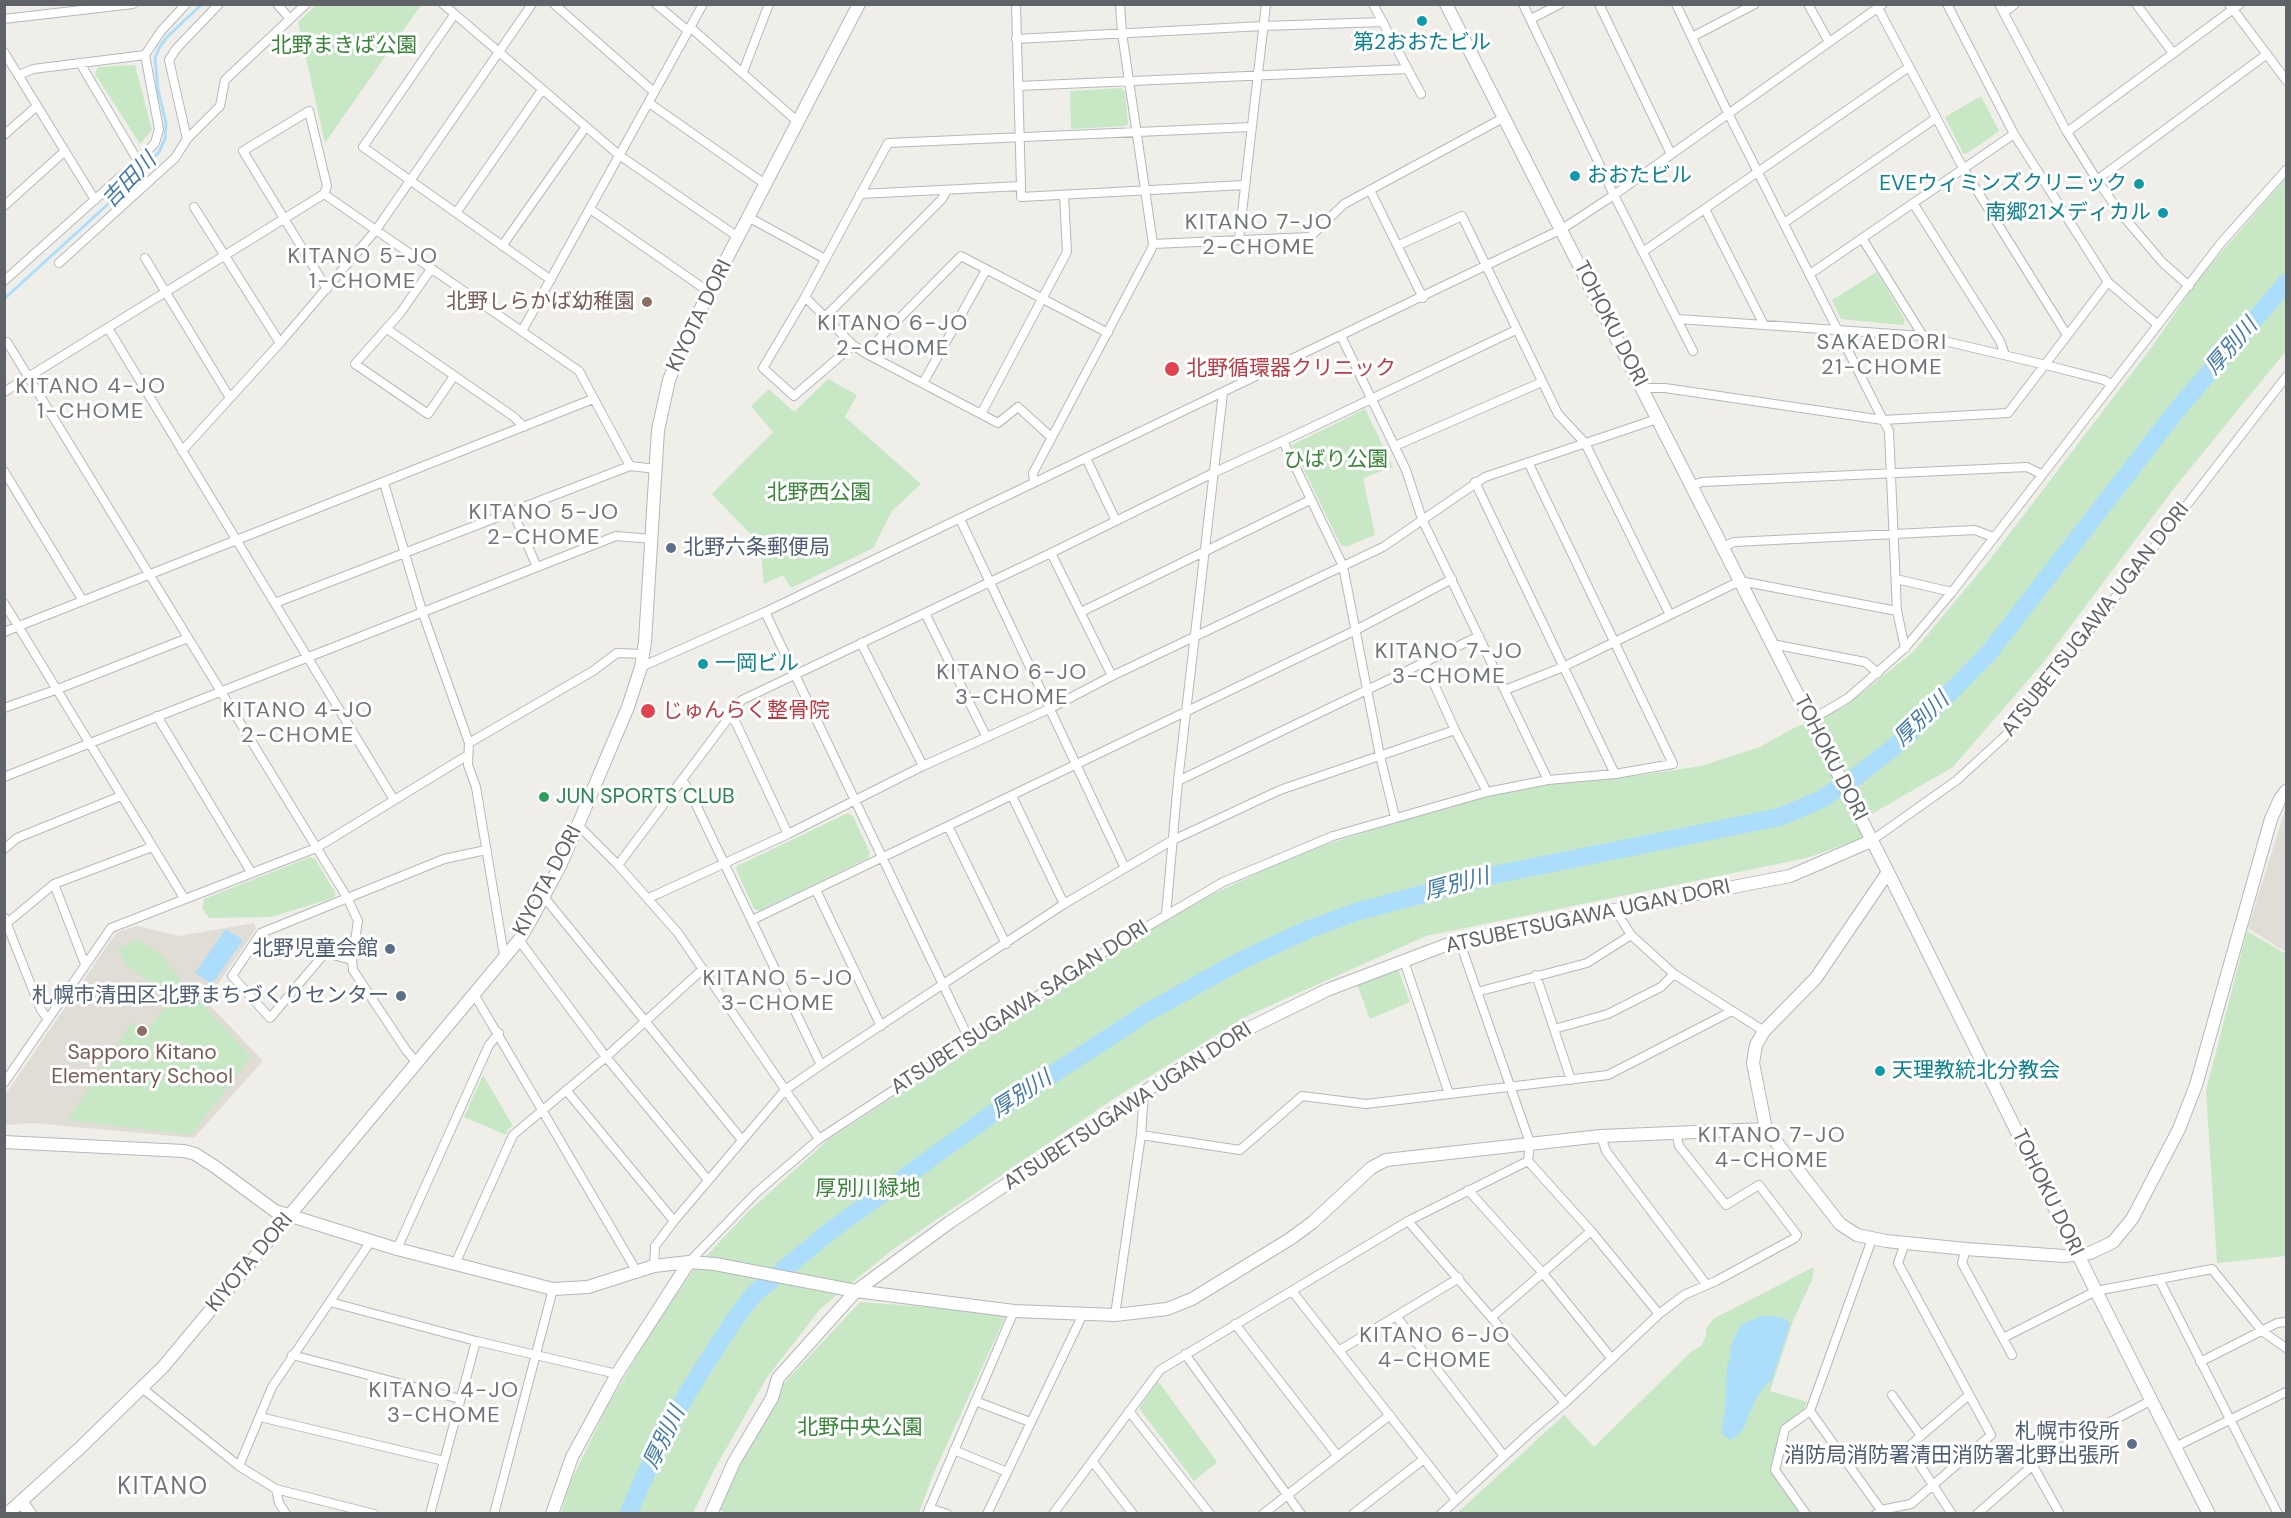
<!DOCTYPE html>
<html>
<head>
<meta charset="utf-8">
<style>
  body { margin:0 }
  #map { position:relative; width:2291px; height:1518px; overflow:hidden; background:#f0eee8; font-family:"DM Sans",sans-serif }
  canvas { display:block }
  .frame { position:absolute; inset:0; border:6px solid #5f6367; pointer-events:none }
</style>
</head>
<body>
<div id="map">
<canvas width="2291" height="1518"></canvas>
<div class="frame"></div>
</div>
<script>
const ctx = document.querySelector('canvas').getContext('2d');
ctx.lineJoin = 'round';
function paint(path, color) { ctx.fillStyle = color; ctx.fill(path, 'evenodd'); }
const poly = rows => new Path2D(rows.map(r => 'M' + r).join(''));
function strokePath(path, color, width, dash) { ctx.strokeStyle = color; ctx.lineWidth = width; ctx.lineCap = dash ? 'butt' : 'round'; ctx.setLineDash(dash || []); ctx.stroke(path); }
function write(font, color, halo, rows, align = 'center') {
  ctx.font = font + ' "DM Sans","Noto Sans JP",sans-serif'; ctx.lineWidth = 6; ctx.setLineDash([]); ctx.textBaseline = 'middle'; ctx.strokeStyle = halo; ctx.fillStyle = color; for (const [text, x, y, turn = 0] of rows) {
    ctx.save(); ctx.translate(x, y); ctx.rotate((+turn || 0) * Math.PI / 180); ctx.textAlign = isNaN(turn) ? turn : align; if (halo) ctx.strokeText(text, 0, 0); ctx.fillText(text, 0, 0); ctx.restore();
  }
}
const education = poly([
  [2286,807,2286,952,2248,928],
  [254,923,256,929,206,1001,263,1061,194,1138,33,1123,5,1125,5,1095,116,933,136,926,179,936]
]);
const green = poly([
  [316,5,421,5,325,143,298,22],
  [135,65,152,130,140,144,95,74,98,67],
  [1121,88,1125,92,1128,123,1126,126,1071,129,1070,91],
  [1981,96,1999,131,1966,154,1963,153,1945,117],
  [2286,178,2286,351,2175,487,2042,664,1953,767,1870,815,1860,839,1807,858,1426,936,1249,1015,1113,1099,892,1250,820,1309,766,1379,714,1470,693,1513,561,1514,568,1487,607,1407,659,1319,694,1269,747,1213,829,1139,1149,931,1211,895,1302,852,1481,796,1560,782,1643,775,1701,766,1760,747,1794,728,1844,707,1913,652,1988,562,2154,344,2200,277],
  [1877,272,1905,320,1903,325,1841,319,1832,300],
  [828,379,857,395,845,417,921,484,892,511,873,548,791,588,783,575,764,584,760,544,712,494,773,432,751,406,769,389,794,412],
  [1365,409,1393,467,1363,478,1375,535,1348,546,1341,546,1292,445],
  [848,813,853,816,870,853,868,858,759,911,754,909,736,869,737,866],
  [310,857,315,859,336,894,333,898,271,917,209,918,202,908,204,899],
  [2247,931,2286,954,2286,1256,2217,1263,2206,1091],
  [138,939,163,956,182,982,251,1057,191,1135,68,1120,131,1022,147,1032,172,996,126,965,118,949],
  [1397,966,1410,1002,1370,1019,1356,981],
  [483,1075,513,1126,507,1130,506,1135,464,1117],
  [1814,1267,1812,1280,1793,1321,1770,1391,1807,1402,1803,1412,1781,1427,1771,1471,1802,1513,1456,1514,1564,1415,1594,1447,1692,1351,1701,1346,1706,1336,1706,1329,1713,1319],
  [860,1302,1007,1313,932,1477,919,1513,727,1514,718,1508,777,1391],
  [1158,1381,1217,1462,1194,1481,1139,1408]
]);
const water = poly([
  [226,929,243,940,212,984,195,973],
  [1762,1316,1775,1316,1786,1319,1790,1324,1787,1334,1771,1382,1766,1384,1755,1400,1743,1430,1736,1437,1729,1440,1721,1432,1725,1410,1727,1366,1730,1359,1731,1346,1738,1330,1743,1324]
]);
const stream = poly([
  [4,299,118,195,159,152,165,139,166,123,158,90,155,58,159,48,167,37,202,4]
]);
const river = poly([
  [628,1514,658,1447,688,1392,734,1320,754,1294,829,1232,992,1114,1146,1013,1240,961,1307,930,1356,912,1494,875,1780,817,1822,799,1861,773,1904,739,1988,654,2177,410,2286,283]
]);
const street = poly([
  [277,4,290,19],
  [443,4,619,155,738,237],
  [554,4,654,92],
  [656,4,688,31],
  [1016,4,1021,186],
  [1373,4,1421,94],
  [1523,4,1614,195,1693,351],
  [1599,4,1671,154],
  [1808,4,1829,42],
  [1947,4,2014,134,2108,282,2158,325],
  [1999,4,2067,132,2097,180,2118,210,2162,262,2189,286],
  [2136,4,2173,53],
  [2229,4,2286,80],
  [1878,8,1963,168,2067,335],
  [2004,13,2015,4],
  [454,15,363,147,551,280],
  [4,19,133,4],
  [1531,19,1560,4],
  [690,27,798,122],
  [1692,37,1755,4],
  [1016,39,1263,26,1383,22],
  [4,52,95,200],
  [80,63,138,161],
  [743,72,769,4],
  [19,75,33,69,145,55],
  [1018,86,1407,69],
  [649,103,765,184],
  [2067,132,2240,4],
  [4,135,37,106],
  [187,139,169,60,176,49,219,4],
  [2097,180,2267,54],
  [1370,190,1423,298],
  [324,194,327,186,309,111,243,151,327,289],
  [860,194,1021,186,1021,197,1244,185],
  [1913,203,2000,341,2005,355],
  [4,206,65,151],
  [194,207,280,343],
  [590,209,709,292],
  [1705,209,1764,325],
  [456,213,542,90],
  [748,217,825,259],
  [1784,223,1936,118],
  [1862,238,1923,336],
  [1239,239,1266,4],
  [1153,244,1310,237,1344,204,1503,118],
  [1399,245,1462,216,1558,414,1585,443,1670,615],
  [502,246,585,128],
  [1644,251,1909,67],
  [145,258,230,398],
  [59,263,175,158,187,139,220,106,225,80,306,4],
  [431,269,401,312,355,364,428,414,454,376],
  [1810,274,2014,134],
  [4,281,138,161,155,143,159,129,145,55,161,31,186,4],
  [805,297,853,345,865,353,998,423,1018,407,1051,437],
  [826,316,942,199,947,190],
  [1678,319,1923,336,2046,365,2104,380,2112,385],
  [108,328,394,800],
  [387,329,514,417,524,427],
  [522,331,703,4],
  [1341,336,1406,470,1422,519,1548,780],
  [7,342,348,899,358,921,352,960,353,970,406,1050,417,1063],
  [853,345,794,396,763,368,805,297,888,143,1251,127],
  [865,353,961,256,1108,333],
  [923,383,986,270],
  [1642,388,1665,388,1883,420,1728,113,1676,4],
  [4,392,324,194,579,371,630,466,656,469],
  [981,414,1067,252,1064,195],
  [1283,441,1343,566,1380,756,1395,817],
  [1395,446,1542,382],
  [182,451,280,343,376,230,532,4],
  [1086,458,1116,521],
  [4,471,83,601],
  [1034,482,1033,473,1151,250,1153,244,1122,33,1120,4],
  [1475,482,1615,774],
  [384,483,422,611,469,743,468,765,476,787,504,955],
  [1691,486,1702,482,2027,467,2041,474],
  [512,510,537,567],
  [960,519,1125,868],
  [1723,547,1734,542,1975,530,1993,537],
  [1051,553,1112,676],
  [1896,579,1952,592],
  [4,603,184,898],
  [275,603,630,466],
  [765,612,969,1039],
  [1081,612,1310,500],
  [925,613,986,736],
  [4,632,593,399],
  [861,643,923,766],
  [1772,644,1865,662,1878,673],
  [1905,648,1897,611,1889,431,1883,420,2008,413,2108,282],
  [1424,662,1455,730,1487,792],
  [641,667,765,612,1562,229,1614,195,1883,4],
  [1505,690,1563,667,1740,581,1897,611],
  [4,708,58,689,188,638],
  [730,715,736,723,788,834],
  [157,716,251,872],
  [1810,719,1821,714,1848,698,1905,648,1952,592,2221,243,2286,170],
  [469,743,593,671,617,653,643,654],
  [4,777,616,536,652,539],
  [682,780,689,790,821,1065],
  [1178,781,1479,636],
  [1012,796,1064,904],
  [578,825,618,865,678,933,819,1139],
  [948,826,1006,944],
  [1871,841,1957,780,2004,737,2044,689,2286,377],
  [4,849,17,838,121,796],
  [618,865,742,700,1051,553,1213,473,1283,441,1516,330],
  [54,884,85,964],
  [816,890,881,1026],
  [544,897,742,1140],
  [649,898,788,834,923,766,1049,709,1112,676,1383,547,1485,477,1657,419],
  [1615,909,1631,935,1674,974,1764,1031],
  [1166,915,1178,781,1223,393],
  [4,917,41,1010,48,1019],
  [752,920,1356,630,1452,579],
  [7,923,54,884,152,847],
  [519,940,606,1057,708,1180],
  [352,960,325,953,270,1018,232,976,261,933,444,859,486,850],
  [1404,961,1449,1094],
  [1536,975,1571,1080],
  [1477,992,1587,963,1631,935],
  [474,994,637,1272],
  [1554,1029,1608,1014,1661,987,1674,974],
  [4,1083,111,928,316,848,468,755],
  [566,1090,674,1221],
  [1141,1135,1240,1150,1302,1096,1366,1104,1608,1075,1732,1011],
  [1601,1136,1606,1151,1706,1284],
  [1528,1161,1591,1231,1659,1314],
  [1468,1190,1542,1272,1612,1359],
  [1408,1221,1565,1403],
  [397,1249,489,1045,499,1033],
  [1966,1249,1962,1263,2012,1355],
  [689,1262,756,1193,819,1139,1109,949,1223,882,1333,836,1487,792,1548,780,1615,774,1673,764,1528,462],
  [455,1264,513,1135,606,1057,703,969],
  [654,1266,655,1246,674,1221,785,1090,821,1065,1064,904,1171,841,1280,790,1455,730],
  [2159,1279,2278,1514],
  [1292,1291,1456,1500],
  [330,1302,476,1341,617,1374],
  [1115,1315,1141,1135,1144,1092],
  [1396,1316,1504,1456],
  [1492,1317,1591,1231],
  [1235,1324,1337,1455],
  [2003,1338,2096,1291,2212,1269,2262,1331,2286,1348],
  [1340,1350,1459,1278],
  [1185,1354,1301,1514],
  [292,1355,460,1399],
  [2200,1362,2277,1323,2286,1322],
  [142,1388,239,1466,276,1489,374,1514],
  [1892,1395,1921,1436],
  [975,1401,1030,1422],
  [1129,1411,1210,1514],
  [1810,1411,1881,1510],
  [260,1417,444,1461],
  [2175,1447,2286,1392],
  [954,1450,1007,1472],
  [1093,1462,1133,1514],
  [239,1466,272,1387,371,1241],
  [2033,1466,2060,1514],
  [276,1489,279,1503,286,1514],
  [929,1508,947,1514],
  [430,1514,476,1341],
  [494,1514,553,1289],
  [927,1514,1014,1311],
  [987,1514,1083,1314],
  [1053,1514,1160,1370,1408,1221,1528,1161,1530,1143,1459,940],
  [1263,1514,1390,1415],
  [1353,1514,1424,1459],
  [1441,1514,1535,1428,1565,1403,1659,1314,1684,1295,1716,1281,1795,1238,1797,1235,1759,1185,1726,1205,1679,1146,1676,1132],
  [1806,1514,1775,1470,1785,1429,1810,1411,1872,1239],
  [1876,1514,1881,1510,1911,1504,1991,1435,1898,1263,1905,1243],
  [1952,1514,1908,1447,1969,1395],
  [1977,1514,2040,1459,2152,1400]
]);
const secondary = poly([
  [1446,4,1888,872,2096,1291,2209,1514],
  [1888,872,1816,978,1764,1031,1756,1045,1753,1063,1766,1129,1840,1224,1857,1235,1886,1241,1966,1249,2064,1256,2090,1253,2113,1242,2132,1219,2179,1129,2196,1085,2271,819,2280,799,2286,791],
  [4,1142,184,1151,195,1154,214,1166,275,1211,397,1249,553,1289,588,1287,654,1266,689,1262,715,1264,856,1291,1014,1311,1115,1315,1167,1309,1192,1299,1290,1239,1313,1222,1371,1168,1386,1160,1601,1136,1766,1129],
  [21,1501,30,1514],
  [7,1514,81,1447,163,1367,474,994,519,940,531,920,560,866,578,825,628,707,641,667,645,642,658,430,669,380,688,333,859,4],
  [552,1514,572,1457,617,1374,689,1262],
  [711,1514,734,1462,772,1398,778,1378,856,1291,950,1222,1144,1092,1231,1037,1327,990,1459,940,1790,876,1871,841]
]);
const markers = [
  [1422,21,6,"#0f9aa8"],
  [1575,176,6,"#0f9aa8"],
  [2139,184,6,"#0f9aa8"],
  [2163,213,6,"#0f9aa8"],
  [647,302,6,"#8d6e63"],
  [1172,369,8,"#e0444e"],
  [671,548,6,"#5c6f8a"],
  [703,664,6,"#0f9aa8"],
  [648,711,8,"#e0444e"],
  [544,797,6,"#2e9e5b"],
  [390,949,6,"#5c6f8a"],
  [401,996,6,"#5c6f8a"],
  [142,1031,6,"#8d6e63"],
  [1880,1071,6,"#0f9aa8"],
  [2132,1444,6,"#5c6f8a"]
];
const cultureNames = [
  ["第2おおたビル",1422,43,"center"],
  ["おおたビル",1587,176],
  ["EVEウィミンズクリニック",2127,184,"right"],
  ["南郷21メディカル",2151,213,"right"],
  ["一岡ビル",715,664],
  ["天理教統北分教会",1892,1071]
];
const parkNames = [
  ["北野まきば公園",344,46],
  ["ひばり公園",1336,460],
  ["北野西公園",819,493],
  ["厚別川緑地",868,1189],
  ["北野中央公園",860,1428]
];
const educationNames = [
  ["北野しらかば幼稚園",635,302],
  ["Sapporo Kitano",142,1053,"center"],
  ["Elementary School",142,1077,"center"]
];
const streetNames = [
  ["KIYOTA DORI",700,316,-64],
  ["TOHOKU DORI",1610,324,63],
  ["ATSUBETSUGAWA UGAN DORI",2096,620,-52],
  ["TOHOKU DORI",1830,758,63],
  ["KIYOTA DORI",548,881,-62],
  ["ATSUBETSUGAWA UGAN DORI",1588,917,-12],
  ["ATSUBETSUGAWA SAGAN DORI",1020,1008,-33],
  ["ATSUBETSUGAWA UGAN DORI",1128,1107,-33],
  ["TOHOKU DORI",2047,1193,64],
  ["KIYOTA DORI",250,1263,-50]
];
const healthNames = [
  ["北野循環器クリニック",1186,369],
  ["じゅんらく整骨院",662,711]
];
const serviceNames = [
  ["北野六条郵便局",683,548,"left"],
  ["北野児童会館",378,949],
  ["札幌市清田区北野まちづくりセンター",389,996],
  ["札幌市役所",2120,1432],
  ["消防局消防署清田消防署北野出張所",2120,1456]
];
const leisureNames = [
  ["JUN SPORTS CLUB",556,797]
];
const waterNames = [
  ["吉田川",130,181,-46],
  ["厚別川",2232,347,-49],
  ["厚別川",1922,720,-44],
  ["厚別川",1457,885,-15],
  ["厚別川",1022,1095,-33],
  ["厚別川",665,1438,-64]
];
const neighbourhoodNames = [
  ["KITANO 7-JO",1259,223],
  ["2-CHOME",1259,248],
  ["KITANO 5-JO",363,257],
  ["1-CHOME",363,282],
  ["KITANO 6-JO",893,324],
  ["2-CHOME",893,349],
  ["SAKAEDORI",1882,343],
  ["21-CHOME",1882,368],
  ["KITANO 4-JO",91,387],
  ["1-CHOME",91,412],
  ["KITANO 5-JO",544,513],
  ["2-CHOME",544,538],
  ["KITANO 7-JO",1449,652],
  ["3-CHOME",1449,677],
  ["KITANO 6-JO",1012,673],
  ["3-CHOME",1012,698],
  ["KITANO 4-JO",298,711],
  ["2-CHOME",298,736],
  ["KITANO 5-JO",778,979],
  ["3-CHOME",778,1004],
  ["KITANO 7-JO",1772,1136],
  ["4-CHOME",1772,1161],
  ["KITANO 6-JO",1435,1336],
  ["4-CHOME",1435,1361],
  ["KITANO 4-JO",444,1391],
  ["3-CHOME",444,1416]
];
const quarterNames = [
  ["KITANO",163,1488]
];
paint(education, '#e0ddd6');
paint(green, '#c7e7c5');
paint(water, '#acdefc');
strokePath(stream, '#acdefc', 3);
strokePath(river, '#acdefc', 18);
strokePath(street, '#b5b8bb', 10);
strokePath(secondary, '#b4b7bb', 14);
strokePath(street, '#fff', 8);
strokePath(secondary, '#fff', 12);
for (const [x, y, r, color] of markers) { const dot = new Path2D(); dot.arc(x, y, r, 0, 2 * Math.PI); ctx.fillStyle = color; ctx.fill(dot); strokePath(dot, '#fff', 2); }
write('21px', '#0d838f', '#fff', cultureNames, 'left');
write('21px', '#398538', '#fff', parkNames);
write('21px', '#785e54', '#fff', educationNames, 'right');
write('21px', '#5f6367', '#fff', streetNames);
write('21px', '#be3a42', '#fff', healthNames, 'left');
write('21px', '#4e5e75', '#fff', serviceNames, 'right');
write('21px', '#27864d', '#fff', leisureNames, 'left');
write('italic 22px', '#447aa7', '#fff', waterNames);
ctx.letterSpacing = '1.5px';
write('22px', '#707579', '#fff', neighbourhoodNames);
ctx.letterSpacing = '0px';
ctx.letterSpacing = '1.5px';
write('24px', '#707579', '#fff', quarterNames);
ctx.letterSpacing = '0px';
</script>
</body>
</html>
